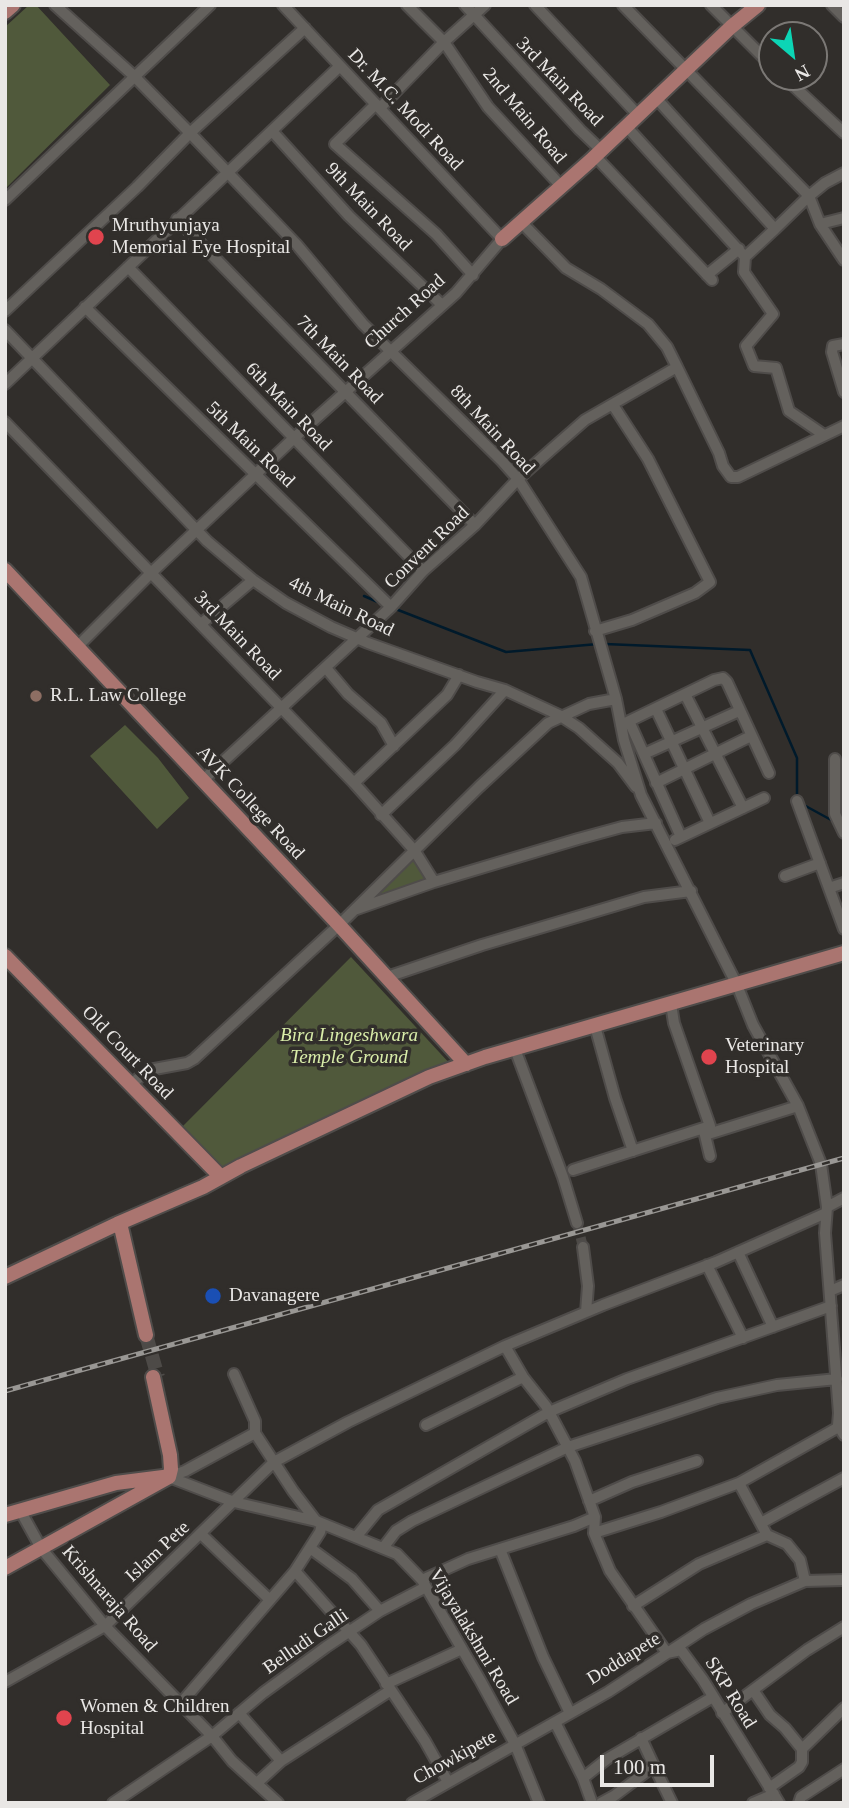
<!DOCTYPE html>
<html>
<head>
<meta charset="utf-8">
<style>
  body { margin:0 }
  #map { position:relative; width:849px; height:1808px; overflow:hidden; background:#312e2b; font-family:"Times New Roman",serif }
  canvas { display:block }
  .frame { position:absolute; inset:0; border:7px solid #e9e7e5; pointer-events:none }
  .north { position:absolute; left:758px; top:21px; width:70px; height:70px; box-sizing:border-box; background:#312e2b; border:2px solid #7b7875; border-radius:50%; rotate:151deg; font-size:19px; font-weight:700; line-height:28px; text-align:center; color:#e9e7e5 }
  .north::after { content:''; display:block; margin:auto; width:24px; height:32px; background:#0cd5b5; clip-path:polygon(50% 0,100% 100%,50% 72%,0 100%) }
  .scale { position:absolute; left:600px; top:1755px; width:114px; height:32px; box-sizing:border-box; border:4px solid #e9e7e5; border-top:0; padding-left:9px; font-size:21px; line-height:24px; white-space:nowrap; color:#e9e7e5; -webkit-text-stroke:5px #312e2b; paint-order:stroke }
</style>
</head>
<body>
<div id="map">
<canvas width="849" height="1808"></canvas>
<div class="frame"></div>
<div class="north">N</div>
<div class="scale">100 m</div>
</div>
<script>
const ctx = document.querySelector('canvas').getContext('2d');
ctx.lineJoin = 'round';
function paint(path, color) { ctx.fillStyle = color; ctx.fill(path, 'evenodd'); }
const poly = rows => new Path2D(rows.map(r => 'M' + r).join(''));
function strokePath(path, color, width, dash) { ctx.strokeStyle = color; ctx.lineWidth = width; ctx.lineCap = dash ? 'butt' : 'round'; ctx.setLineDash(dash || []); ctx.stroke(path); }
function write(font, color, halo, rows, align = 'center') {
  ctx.font = font + ' "Times New Roman",serif'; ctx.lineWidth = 7; ctx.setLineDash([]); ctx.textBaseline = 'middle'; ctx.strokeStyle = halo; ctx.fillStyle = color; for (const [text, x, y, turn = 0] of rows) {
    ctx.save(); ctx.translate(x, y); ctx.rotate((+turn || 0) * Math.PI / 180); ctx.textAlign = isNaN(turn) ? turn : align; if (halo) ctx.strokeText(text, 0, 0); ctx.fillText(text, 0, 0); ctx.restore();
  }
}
const green = poly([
  [29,5,36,5,110,85,5,189,5,27],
  [125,725,158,758,189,798,157,829,90,756],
  [413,855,432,882,362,905],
  [351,957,452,1066,223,1173,181,1128]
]);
const stream = poly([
  [364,596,380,603],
  [393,608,506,652,598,644],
  [605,644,750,650,797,758,797,797],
  [802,804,833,821]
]);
const minorTunnel = poly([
  [577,1223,583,1247]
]);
const majorTunnel = poly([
  [146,1335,158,1377]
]);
const minor = poly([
  [55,5,134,76,190,133,297,245,363,324,502,461,518,479,581,577,616,699,624,740,641,795,737,985,753,1025,798,1106,821,1164,827,1207,825,1233,839,1413,838,1425,844,1435],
  [407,5,444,42,488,107,561,186],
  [465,5,580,130,601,150],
  [535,5,638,115],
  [623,5,809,196,820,224,844,260],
  [711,5,772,66],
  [832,5,844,17],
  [784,77,844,133],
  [656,98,775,229,809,196,825,183,844,173],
  [376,104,335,144,436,234,473,275],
  [380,108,444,42,485,5],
  [626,126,745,257,775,229],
  [272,131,349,216,442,305],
  [595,156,712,280],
  [5,200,210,5],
  [177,219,475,525],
  [820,224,844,218],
  [745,257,744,272,773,314,746,346,754,366,776,368,789,411,824,435],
  [128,267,423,571],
  [707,275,739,249],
  [85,307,391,607],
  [5,311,137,187,190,133,305,28],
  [5,330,207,541,253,580,286,603,331,627,368,643,477,682,505,690,559,715,579,728,618,763,636,787],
  [844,344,833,346,832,352,844,392],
  [677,367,719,453,723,466,731,477,738,477,844,426],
  [5,384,340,66],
  [5,422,354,783,414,850,434,882],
  [201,624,253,580],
  [595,631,632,620,695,593,710,582,648,459,613,405],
  [77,647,151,573,294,438,456,293,502,239,283,5],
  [326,668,348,694,381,723,394,746],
  [685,694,743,808],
  [656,709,710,823],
  [629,721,681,837],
  [621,725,714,680,723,678,727,682,769,773],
  [644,754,739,711],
  [835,759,835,814,844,833],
  [202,781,391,607,423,571,475,525,518,479,553,448,585,420,677,367,667,347,648,324,601,289,566,268,521,222],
  [354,783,447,695,459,675],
  [656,783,751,736],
  [797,801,844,929],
  [381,815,455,745,505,690],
  [675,840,764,798],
  [785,876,820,863],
  [829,888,844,883],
  [357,909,434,882,578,839,622,827,656,823],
  [387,977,482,945,644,897,691,891],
  [595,1026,615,1098,633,1151],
  [515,1049,563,1177,577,1223],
  [131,1084,149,1070,187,1063,194,1059,339,925,479,787,548,723,589,704,616,699],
  [704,1131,710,1156],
  [705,1135,798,1106],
  [573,1170,710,1126,674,1023,671,1004],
  [827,1207,844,1198],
  [583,1247,588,1286,586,1312],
  [738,1252,773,1327],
  [707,1265,743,1338],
  [830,1291,844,1285],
  [505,1346,523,1377,546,1406,575,1461,595,1517,594,1533,610,1571,667,1653,681,1650,703,1680,779,1803],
  [234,1374,255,1421,255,1433],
  [426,1425,523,1377],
  [169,1477,234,1502,316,1521,397,1554,422,1580,480,1680,515,1744,539,1803],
  [169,1477,185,1471,255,1433,293,1491,316,1521],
  [739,1483,767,1535,787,1544,800,1560,805,1581],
  [589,1501,632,1482,697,1461],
  [20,1510,41,1548,105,1626,212,1736,232,1761,278,1803],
  [761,1523,844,1478],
  [594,1533,661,1512,739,1483,844,1424],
  [202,1535,270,1600],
  [356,1537,378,1510,549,1412,627,1379,831,1306],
  [310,1548,352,1579,380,1611],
  [383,1548,396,1531,412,1521,568,1447,717,1398,777,1385,837,1379],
  [500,1549,543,1657,570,1713],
  [295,1571,361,1645,425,1741,448,1782],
  [422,1580,468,1559,574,1526,595,1517],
  [633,1606,699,1564,767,1535],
  [5,1682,105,1626,274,1462,348,1422,505,1346,603,1305,716,1262,826,1213],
  [386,1684,462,1649],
  [753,1690,770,1715,785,1728,802,1749],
  [181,1703,295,1571,320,1532,322,1524],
  [239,1713,281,1761],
  [722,1713,807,1650,844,1627],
  [555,1722,583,1778],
  [654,1766,672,1803],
  [257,1783,281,1761,391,1690],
  [769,1788,799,1767,802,1762,802,1749,844,1708],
  [113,1803,212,1736,263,1693,326,1647,380,1611,426,1587],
  [412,1803,608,1692,704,1629,751,1604,805,1581,844,1580],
  [592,1803,583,1778,607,1759,713,1697],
  [601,1803,614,1796,654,1766,641,1738],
  [753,1803,774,1794],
  [799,1803,801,1797,844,1769]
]);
const major = poly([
  [5,12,13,5],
  [502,239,590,161,731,27,758,5],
  [5,570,339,925,466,1064],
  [5,956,221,1177],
  [120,1223,146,1335],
  [5,1277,117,1224,203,1187,241,1166,429,1077,485,1057,844,953],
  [153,1377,170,1455,171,1469,169,1477],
  [5,1515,116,1483,163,1477],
  [5,1568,169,1477]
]);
const rail = poly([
  [5,1391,844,1158]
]);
const markers = [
  [96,237,9,"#e0444e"],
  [36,696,7,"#8d6e63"],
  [709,1057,9,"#e0444e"],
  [213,1296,9,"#1a4fb4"],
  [64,1718,9,"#e0444e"]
];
const streetNames = [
  ["3rd Main Road",559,82,46],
  ["Dr. M.C. Modi Road",405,110,47],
  ["2nd Main Road",524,116,50],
  ["9th Main Road",368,207,46],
  ["Church Road",405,312,-42],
  ["7th Main Road",339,360,46],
  ["6th Main Road",288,407,46],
  ["8th Main Road",492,430,47],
  ["5th Main Road",250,445,44],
  ["Convent Road",427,548,-44],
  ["4th Main Road",341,607,26],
  ["3rd Main Road",237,636,46],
  ["AVK College Road",250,803,47],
  ["Old Court Road",127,1053,46],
  ["Islam Pete",158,1552,-43],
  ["Krishnaraja Road",109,1599,49],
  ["Vijayalakshmi Road",473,1637,59],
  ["Belludi Galli",306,1642,-35],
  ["Doddapete",624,1659,-32],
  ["SKP Road",730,1693,58],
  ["Chowkipete",455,1758,-29]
];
const poiNames = [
  ["Mruthyunjaya",112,226],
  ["Memorial Eye Hospital",112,248],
  ["R.L. Law College",50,696],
  ["Veterinary",725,1046],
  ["Hospital",725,1068],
  ["Davanagere",229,1296],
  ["Women & Children",80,1707],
  ["Hospital",80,1729]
];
const parkNames = [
  ["Bira Lingeshwara",349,1036],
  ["Temple Ground",349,1058]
];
paint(green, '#50593b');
strokePath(stream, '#001a2b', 2.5);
strokePath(minorTunnel, '#4d4a47', 10, [10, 5]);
strokePath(majorTunnel, '#4d4a47', 14, [14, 7]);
strokePath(minor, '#4f4c4a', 14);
strokePath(major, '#4f4c4a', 18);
strokePath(minor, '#64615d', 10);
strokePath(major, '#aa7570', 14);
strokePath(rail, '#999794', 5);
strokePath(rail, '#312e2b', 2.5, [8]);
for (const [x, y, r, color] of markers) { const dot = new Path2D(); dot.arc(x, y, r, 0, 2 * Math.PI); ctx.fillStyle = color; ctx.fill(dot); strokePath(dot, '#312e2b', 2.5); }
write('19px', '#e9e7e5', '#312e2b', streetNames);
write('19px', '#e9e7e5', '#312e2b', poiNames, 'left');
write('italic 19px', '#d9eda9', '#312e2b', parkNames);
</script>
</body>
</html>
